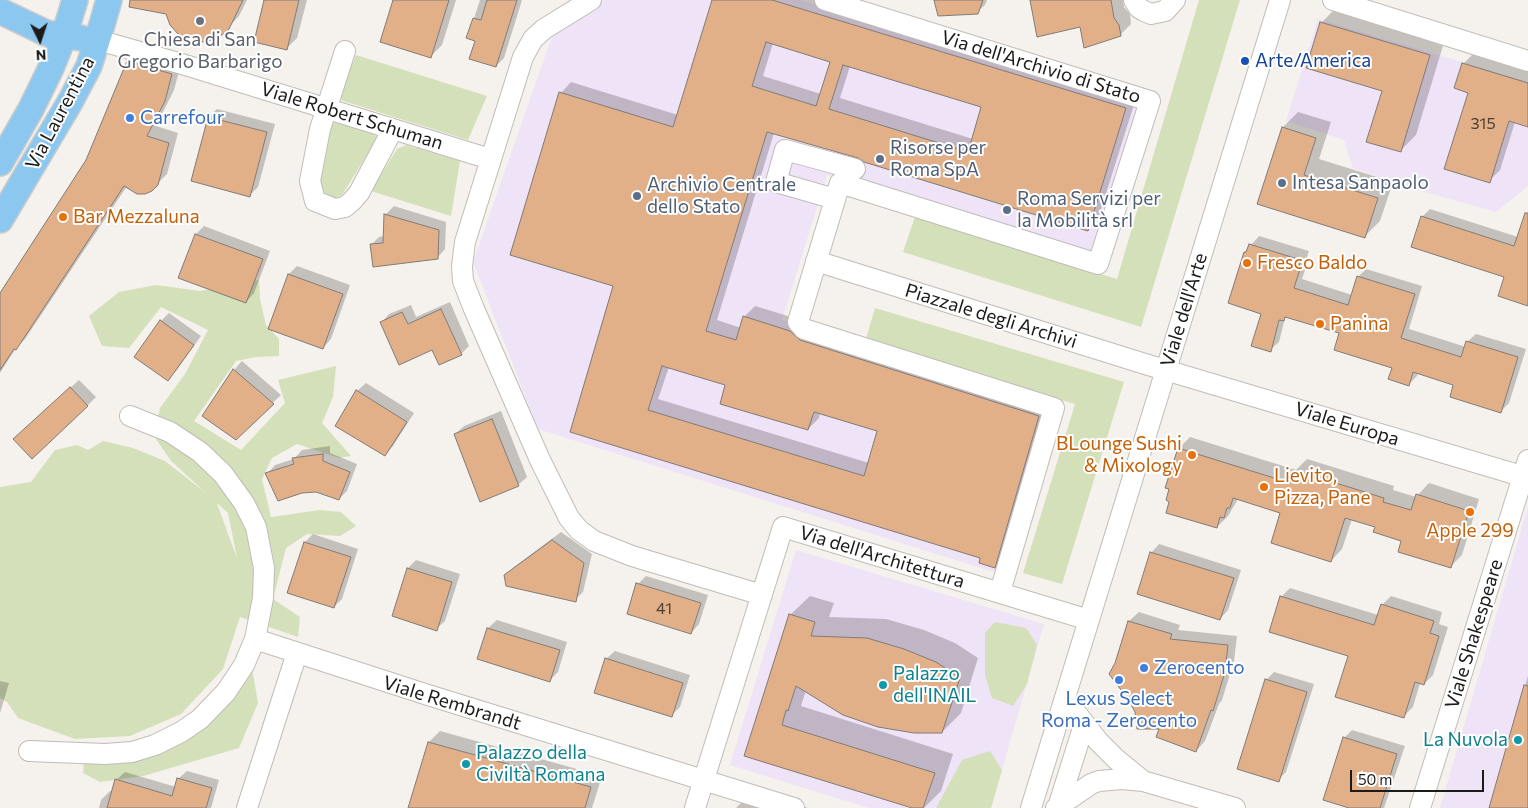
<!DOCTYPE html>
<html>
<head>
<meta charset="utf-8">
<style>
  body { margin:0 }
  #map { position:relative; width:1528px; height:808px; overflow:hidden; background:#f5f1ec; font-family:Commissioner,sans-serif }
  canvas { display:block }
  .north { position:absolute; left:15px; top:15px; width:50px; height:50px; -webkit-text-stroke:4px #fff; paint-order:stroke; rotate:176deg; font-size:14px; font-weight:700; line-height:20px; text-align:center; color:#1c1b19 }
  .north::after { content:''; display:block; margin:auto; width:18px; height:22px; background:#1c1b19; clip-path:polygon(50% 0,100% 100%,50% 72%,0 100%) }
  .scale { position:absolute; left:1350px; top:770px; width:134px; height:22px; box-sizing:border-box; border:2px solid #1c1b19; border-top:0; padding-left:6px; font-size:15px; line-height:18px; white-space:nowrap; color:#1c1b19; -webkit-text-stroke:4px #fff; paint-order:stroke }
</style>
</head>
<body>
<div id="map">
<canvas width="1528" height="808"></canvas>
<div class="north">N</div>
<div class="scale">50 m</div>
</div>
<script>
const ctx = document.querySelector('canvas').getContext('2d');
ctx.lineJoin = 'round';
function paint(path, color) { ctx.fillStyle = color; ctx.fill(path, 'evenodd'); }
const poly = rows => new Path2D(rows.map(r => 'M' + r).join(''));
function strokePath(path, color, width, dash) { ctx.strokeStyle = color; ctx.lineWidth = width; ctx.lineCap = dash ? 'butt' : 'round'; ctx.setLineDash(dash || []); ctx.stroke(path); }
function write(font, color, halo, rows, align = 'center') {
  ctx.font = font + ' Commissioner,sans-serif'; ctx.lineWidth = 4; ctx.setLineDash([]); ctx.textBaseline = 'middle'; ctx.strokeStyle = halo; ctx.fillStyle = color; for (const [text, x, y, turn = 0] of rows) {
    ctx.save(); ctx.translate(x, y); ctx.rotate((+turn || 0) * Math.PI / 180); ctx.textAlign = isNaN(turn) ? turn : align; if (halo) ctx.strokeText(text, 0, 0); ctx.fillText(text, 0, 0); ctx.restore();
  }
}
const commercial = poly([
  [605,0,801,0,1140,104,1093,257,827,175,782,320,1047,401,997,573,538,429,473,262,555,28],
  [1318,19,1528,82,1528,186,1496,212,1418,190,1353,168,1344,140,1286,121],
  [1528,507,1528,808,1440,808],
  [796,550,1044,624,991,808,869,808,730,765]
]);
const green = poly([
  [1199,0,1240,0,1141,327,903,252,915,217,1117,279],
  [356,55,487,96,468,140,343,101,340,98,340,94],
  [336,122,372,133,375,135,377,139,342,195,332,200,325,198,319,186,330,125],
  [406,145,460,161,451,216,371,191,397,149],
  [259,280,260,299,266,325,279,339,279,356,256,357,236,361,194,421,241,450,285,403,278,380,336,366,333,397,322,423,351,456,339,458,297,444,272,458,262,479,271,517,320,510,341,512,356,526,340,536,307,534,286,548,273,599,300,617,298,637,240,617,223,669,181,714,130,736,75,739,18,718,7,702,0,698,0,487,31,482,55,450,77,445,88,450,103,441,133,448,165,461,206,493,171,461,154,436,160,408,185,374,208,330,161,307,129,348,102,346,89,316,119,292,156,285,200,291],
  [217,503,228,513,237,558,217,504],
  [875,308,1124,382,1062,584,1023,573,1075,404,865,342],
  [995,622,1026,628,1037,645,1027,684,1013,706,992,698,985,675,985,633],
  [252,668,258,703,239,748,143,776,100,782,83,773,85,750,136,749,214,701],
  [990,751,1002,770,991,808,936,808,962,760]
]);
const shadow = poly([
  [141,0,247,0,239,16,228,28,167,13],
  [265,0,307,0,297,38,287,48],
  [394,0,456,0,442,45,431,56],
  [480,0,522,0,504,58,496,66,476,40,468,37],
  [714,0,818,0,1136,98,1098,219,1087,230,859,156,774,133,717,320,741,328,744,317,755,306,801,320,1049,405,1005,556,994,567,982,557,571,431,615,286,561,93,571,82,678,115],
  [773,43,831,61,821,94,763,76],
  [850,66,983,107,973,139,840,98],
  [669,367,727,385,808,429,819,418,820,413,879,431,869,463,658,399],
  [935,0,987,0,985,5,977,12],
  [1031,0,1123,0,1124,7,1130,14,1131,24,1120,35,1081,26],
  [1337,7,1445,39,1416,135,1400,151,1383,90,1321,23],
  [138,52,181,64,174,90,156,126,178,133,167,174,151,190,127,186,25,339,16,348,0,373,0,295,87,160,128,61],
  [1474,53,1528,69,1528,126,1515,122,1500,170,1489,181,1463,64],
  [217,109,275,124,258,187,250,195,209,117],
  [1298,112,1331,122,1319,159,1393,182,1380,221,1364,237,1258,203,1283,127],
  [394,206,446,222,445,249,437,258,371,245,379,237,384,236,386,214],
  [1430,209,1518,237,1528,214,1528,304,1506,276,1422,217],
  [204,226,270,251,254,293,246,302,196,234],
  [1259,236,1309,251,1306,260,1308,261,1302,279,1352,295,1358,277,1366,269,1422,286,1409,329,1466,347,1467,342,1476,334,1526,349,1509,403,1501,411,1455,384,1418,373,1417,376,1409,384,1393,367,1340,332,1287,316,1285,318,1279,342,1270,350,1263,313,1245,252],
  [297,266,350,285,331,339,323,348,289,274],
  [450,302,469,346,461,354,433,348,381,323,389,314,411,305,416,317],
  [169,313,201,336,176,371,168,379,161,321],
  [242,361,281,395,236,438,203,416,234,370],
  [79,380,96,397,87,406,23,431],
  [366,383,414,413,393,446,385,455,336,426,357,391],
  [501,411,527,477,518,485,455,434,464,426],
  [1190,437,1296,470,1307,459,1394,486,1393,490,1416,497,1429,483,1479,499,1462,555,1450,567,1376,526,1352,519,1342,549,1331,561,1282,512,1238,499,1228,516,1217,527,1179,448],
  [330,446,330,453,357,464,347,491,339,499,267,474,275,465,294,459,302,450],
  [561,532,592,554,583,592,575,600,505,576,514,567],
  [313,534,358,549,342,599,334,607,305,542],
  [1159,544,1241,570,1228,610,1220,619,1151,553],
  [416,560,460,574,445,621,436,629,408,568],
  [646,576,708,595,699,624,691,633,638,584],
  [1290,588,1378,615,1382,605,1391,596,1442,612,1439,624,1448,627,1433,675,1424,684,1420,683,1413,707,1404,716,1349,656,1281,597],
  [810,596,834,603,829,617,886,619,924,630,955,643,978,658,961,713,942,732,806,690,801,706,953,754,941,791,924,808,916,808,746,755,790,615],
  [1139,612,1180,625,1178,630,1237,636,1234,661,1222,700,1219,704,1205,741,1196,751,1136,712,1116,664,1129,621],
  [497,620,567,642,558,672,549,681,479,659,488,628],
  [615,651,690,675,680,707,671,716,606,659],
  [1274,672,1314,684,1286,772,1278,780,1266,680],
  [1528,676,1528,808,1490,808],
  [0,681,9,683,0,713],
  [1352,730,1405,746,1384,808,1353,808,1344,738],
  [440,731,602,776,592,808,409,808,429,742],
  [187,771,219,780,211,808,99,808,101,800,110,791,113,792,116,780,125,772,176,787,178,779],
  [753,791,808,808,736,808]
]);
const building = poly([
  [130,0,243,0,229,29,218,38,205,42,191,41,179,35,170,25,166,14,129,7,130,0],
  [264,0,299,0,287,50,254,42,264,0],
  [393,0,449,0,431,58,380,42,393,0],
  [487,0,517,0,496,67,469,59,475,41,466,38,473,18,481,20,487,0],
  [712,0,772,0,1126,108,1088,231,864,162,858,158,767,132,706,331,736,340,743,316,790,331,800,340,1039,416,995,568,979,563,980,558,570,432,613,286,510,255,559,92,673,127,712,0],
  [766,42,830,62,816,106,752,86,766,42],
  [843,65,981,107,968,152,829,109,843,65],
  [662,366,725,385,720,404,808,430,814,412,877,431,864,476,648,410,662,366],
  [934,0,983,0,978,14,938,16,934,0],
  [1030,0,1111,0,1114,18,1119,25,1121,36,1084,48,1080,27,1037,37,1030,0],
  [1320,22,1430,55,1401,152,1366,142,1382,91,1306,68,1320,22],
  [127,61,172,74,165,101,147,136,169,143,158,185,152,191,145,194,137,194,124,186,16,350,14,349,0,370,0,293,86,160,127,61],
  [1462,63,1528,83,1528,127,1509,121,1490,183,1444,169,1468,93,1454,88,1462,63],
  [208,117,267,132,250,197,191,181,208,117],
  [1282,127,1316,138,1304,175,1378,198,1365,238,1257,204,1282,127],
  [1525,213,1528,213,1528,306,1498,296,1504,277,1411,247,1421,216,1514,246,1525,213],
  [384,214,439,230,438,259,373,267,370,244,383,243,384,214],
  [195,234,263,259,246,303,178,278,195,234],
  [1249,244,1301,260,1298,269,1300,269,1294,288,1348,305,1357,276,1415,294,1401,338,1461,357,1466,341,1518,357,1501,413,1450,397,1453,385,1413,372,1409,386,1388,379,1392,368,1334,350,1339,333,1285,317,1284,321,1279,320,1271,352,1251,346,1261,314,1228,303,1244,252,1246,252,1249,244],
  [288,274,343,294,323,349,268,329,288,274],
  [441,309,462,355,439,365,432,350,399,365,380,322,402,312,408,324,441,309],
  [160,320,194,345,168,381,134,357,160,320],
  [233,369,274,404,236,440,202,416,233,369],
  [70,387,88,406,32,459,13,439,70,387],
  [356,390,407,422,385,456,335,426,356,390],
  [492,419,519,486,480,502,454,434,492,419],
  [1178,448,1290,483,1294,470,1384,498,1383,502,1411,510,1416,494,1469,511,1451,568,1398,552,1401,541,1373,532,1375,527,1345,518,1331,562,1271,543,1280,513,1233,498,1230,508,1227,508,1224,518,1220,517,1217,528,1166,513,1169,502,1166,500,1169,489,1165,488,1178,448],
  [323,454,323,461,350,472,339,500,316,492,302,493,278,501,265,473,294,464,292,458,323,454],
  [552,540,584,563,576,602,506,586,504,575,552,540],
  [304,542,351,557,334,608,287,593,304,542],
  [1150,552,1234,578,1220,620,1137,594,1150,552],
  [407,568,452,582,437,631,392,616,407,568],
  [636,583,701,603,691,634,627,614,636,583],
  [1280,596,1374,625,1381,604,1434,621,1430,633,1439,636,1424,685,1415,682,1404,718,1335,697,1348,656,1269,632,1280,596],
  [789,614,815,622,811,636,867,638,904,649,936,662,960,678,942,733,914,733,878,727,843,715,796,686,788,711,786,710,782,725,935,773,923,808,912,808,744,756,789,614],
  [1128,621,1172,634,1170,639,1228,645,1225,672,1213,711,1211,710,1196,752,1156,737,1159,729,1137,729,1135,712,1128,699,1109,674,1115,663,1128,621],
  [487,628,560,650,550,682,477,659,487,628],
  [605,658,683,683,672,717,594,693,605,658],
  [1265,679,1307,692,1279,782,1237,769,1265,679],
  [1524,685,1528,686,1528,808,1489,808,1524,685],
  [1343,737,1397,754,1380,808,1349,808,1323,800,1343,737],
  [428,742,591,787,585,808,408,808,428,742],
  [177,778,212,788,206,808,107,808,115,779,172,796,177,778]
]);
const minor = poly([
  [591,0,544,29,533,39,523,57,465,242,462,266,463,281,474,309,540,460,569,518,579,530,594,541,632,556,762,595],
  [1134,0,1139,8,1144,11,1151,14,1165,11,1175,0],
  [1333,0,1528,61],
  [98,40,182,64,490,159],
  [345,51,320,129,310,181,315,201,335,209,345,207,352,201,359,193,393,129],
  [835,199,776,182,785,150,855,169],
  [816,261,1145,364,1528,478],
  [798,322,840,183,1098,264,1150,101,825,0],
  [798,322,804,329,1054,408,1000,592],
  [255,639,428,695,794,808],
  [1064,701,1077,714,1098,741,1116,759,1143,781],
  [29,751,105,754,132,752,155,745,181,732,200,719,226,692,244,665,255,639,263,598,264,568,256,527,244,503,223,474,200,452,170,432,130,416],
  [1058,807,1084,725],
  [247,808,297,653],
  [695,808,783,527,1089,620],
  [1031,808,1280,0],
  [1056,808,1091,784,1099,781,1122,779,1143,781,1235,808],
  [1420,808,1528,460]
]);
const major = poly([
  [0,11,46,33,81,38],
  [0,163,31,109,51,68,64,36,75,0],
  [0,220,70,102,89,66,101,28,109,0]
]);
const markers = [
  [200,21,5,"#6b7280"],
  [1245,61,5,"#1a4fb4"],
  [130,118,5,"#3f7fe0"],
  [880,159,5,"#5c6f8a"],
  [1282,183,5,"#5c6f8a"],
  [637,196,5,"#5c6f8a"],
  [1007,210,5,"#5c6f8a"],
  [63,217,5,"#e8710a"],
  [1247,263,5,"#e8710a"],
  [1320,324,5,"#e8710a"],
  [1192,455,5,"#e8710a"],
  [1264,487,5,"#e8710a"],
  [1470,512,5,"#e8710a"],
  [1144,668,5,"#3f7fe0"],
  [1119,680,5,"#3f7fe0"],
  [883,685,5,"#0f9aa8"],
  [1518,740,5,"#0f9aa8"],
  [466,764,5,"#0f9aa8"]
];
const numberNames = [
  ["315",1483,124],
  ["41",664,609]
];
const worshipNames = [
  ["Chiesa di San",200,40],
  ["Gregorio Barbarigo",200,62]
];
const transitNames = [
  ["Arte/America",1255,61]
];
const streetNames = [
  ["Via dell'Archivio di Stato",1041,67,17],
  ["Via Laurentina",60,113,-62],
  ["Viale Robert Schuman",352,116,17],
  ["Viale dell'Arte",1184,310,-73],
  ["Piazzale degli Archivi",991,316,17],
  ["Viale Europa",1347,424,17],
  ["Via dell'Architettura",882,557,17],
  ["Viale Shakespeare",1474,634,-73],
  ["Viale Rembrandt",452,703,17]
];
const shopNames = [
  ["Carrefour",140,118],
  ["Zerocento",1154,668],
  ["Lexus Select",1119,699,"center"],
  ["Roma - Zerocento",1119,721,"center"]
];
const serviceNames = [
  ["Risorse per",890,148],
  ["Roma SpA",890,170],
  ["Intesa Sanpaolo",1292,183],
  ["Archivio Centrale",647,185],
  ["dello Stato",647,207],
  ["Roma Servizi per",1017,199],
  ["la Mobilità srl",1017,221]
];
const foodNames = [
  ["Bar Mezzaluna",73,217],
  ["Fresco Baldo",1257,263],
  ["Panina",1330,324],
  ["BLounge Sushi",1182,444,"right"],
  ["& Mixology",1182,466,"right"],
  ["Lievito,",1274,476],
  ["Pizza, Pane",1274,498],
  ["Apple 299",1470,531,"center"]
];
const cultureNames = [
  ["Palazzo",893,674],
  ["dell'INAIL",893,696],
  ["La Nuvola",1508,740,"right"],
  ["Palazzo della",476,753],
  ["Civiltà Romana",476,775]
];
paint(commercial, '#efe3f7');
paint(green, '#d4e0b9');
paint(shadow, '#0003');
paint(building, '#e2b088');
strokePath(building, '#807b78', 1);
strokePath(minor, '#c0bcb7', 22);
strokePath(major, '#cdcdcc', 28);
strokePath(minor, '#fff', 20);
strokePath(major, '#8cc7f0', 25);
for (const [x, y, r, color] of markers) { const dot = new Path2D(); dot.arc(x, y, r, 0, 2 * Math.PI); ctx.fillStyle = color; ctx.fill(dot); strokePath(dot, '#fff', 2); }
write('16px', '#4e4035', null, numberNames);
write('19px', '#5b616d', '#fff', worshipNames);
write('19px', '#164399', '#fff', transitNames, 'left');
write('19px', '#1c1b19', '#fff', streetNames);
write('19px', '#366cbe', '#fff', shopNames, 'left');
write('19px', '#4e5e75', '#fff', serviceNames, 'left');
write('19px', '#c56008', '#fff', foodNames, 'left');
write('19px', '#0d838f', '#fff', cultureNames, 'left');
</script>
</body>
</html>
